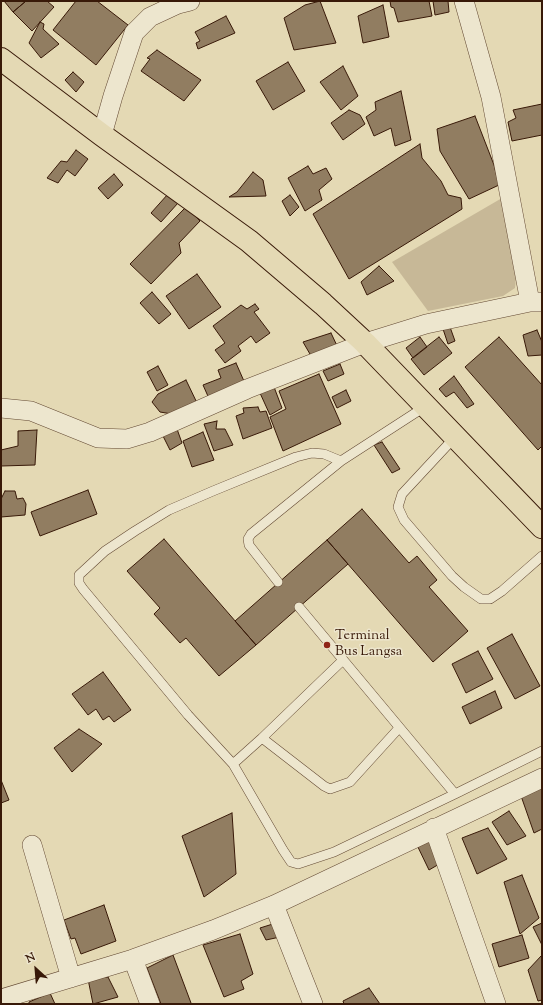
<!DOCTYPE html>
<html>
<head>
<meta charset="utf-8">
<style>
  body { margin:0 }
  #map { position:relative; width:543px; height:1005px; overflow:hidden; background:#e4d9b4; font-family:"Sorts Mill Goudy",serif }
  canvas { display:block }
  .frame { position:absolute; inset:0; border:2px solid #381908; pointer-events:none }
  .north { position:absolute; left:16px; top:949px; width:40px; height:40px; -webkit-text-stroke:3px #ede6ce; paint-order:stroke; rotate:334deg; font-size:11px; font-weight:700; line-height:16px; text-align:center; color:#381908 }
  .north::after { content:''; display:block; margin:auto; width:14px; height:18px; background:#381908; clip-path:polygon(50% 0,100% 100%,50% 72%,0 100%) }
</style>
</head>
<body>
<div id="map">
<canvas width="543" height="1005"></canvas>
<div class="frame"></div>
<div class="north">N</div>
</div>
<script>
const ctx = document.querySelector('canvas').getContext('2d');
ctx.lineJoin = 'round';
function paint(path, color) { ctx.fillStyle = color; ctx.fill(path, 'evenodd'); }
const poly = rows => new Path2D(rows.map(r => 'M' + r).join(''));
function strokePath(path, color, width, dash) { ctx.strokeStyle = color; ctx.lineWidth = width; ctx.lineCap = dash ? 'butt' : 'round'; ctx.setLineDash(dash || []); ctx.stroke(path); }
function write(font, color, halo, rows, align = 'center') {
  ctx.font = font + ' "Sorts Mill Goudy",serif'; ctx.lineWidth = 3; ctx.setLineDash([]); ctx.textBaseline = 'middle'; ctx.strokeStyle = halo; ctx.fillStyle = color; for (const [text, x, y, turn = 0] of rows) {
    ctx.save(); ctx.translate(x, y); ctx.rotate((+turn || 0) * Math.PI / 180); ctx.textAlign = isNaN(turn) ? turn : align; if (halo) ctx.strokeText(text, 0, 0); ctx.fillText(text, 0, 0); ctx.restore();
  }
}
const green = poly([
  [502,198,516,277,515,288,503,296,428,311,392,262]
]);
const building = poly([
  [4,1,26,1,13,12,4,1],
  [26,1,47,1,54,7,32,31,13,12,26,1],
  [76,1,97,1,128,25,96,65,53,30,76,1],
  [320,1,336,43,294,50,284,18,305,5,320,1],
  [390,1,429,1,432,16,398,22,394,8,391,7,390,1],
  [433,1,448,1,449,12,435,15,433,1],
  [383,5,389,37,363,43,358,16,383,5],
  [226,16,235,33,198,49,196,43,200,41,195,32,226,16],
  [40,22,44,24,43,29,59,44,41,58,29,43,40,22],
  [157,50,201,80,184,101,141,71,150,59,147,58,157,50],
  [288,62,305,91,273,110,256,81,288,62],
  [343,66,358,96,341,110,320,82,343,66],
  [73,72,84,82,76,92,65,80,73,72],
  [401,91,411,140,395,146,391,128,374,136,366,117,376,110,375,102,401,91],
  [542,104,542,135,512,141,508,122,516,118,513,110,542,104],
  [349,110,360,115,365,124,343,140,331,123,349,110],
  [475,116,494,165,499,185,469,199,440,151,437,129,475,116],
  [420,144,422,158,441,181,448,195,461,198,462,209,349,279,313,214,420,144],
  [76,150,88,159,75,176,67,170,58,183,47,178,61,161,67,162,76,150],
  [308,166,313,174,326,168,332,179,319,190,322,200,305,211,288,178,308,166],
  [253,172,263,180,266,196,229,197,237,192,253,172],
  [114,174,123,185,108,199,98,188,114,174],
  [168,194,178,203,161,222,151,213,168,194],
  [290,195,299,207,290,216,282,201,290,195],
  [186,207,200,221,179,243,181,253,151,284,130,264,186,207],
  [379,266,394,281,367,295,361,282,379,266],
  [197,274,221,307,189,329,166,296,197,274],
  [152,292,171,314,159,324,140,303,152,292],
  [255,304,259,309,254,312,270,333,256,343,251,336,238,346,241,351,225,363,215,350,225,343,213,326,241,305,247,309,255,304],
  [450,327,455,341,448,344,443,329,450,327],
  [537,330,542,342,542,355,528,356,523,335,537,330],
  [331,333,339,350,314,361,303,342,331,333],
  [420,337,427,347,413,358,406,348,420,337],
  [439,337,452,353,424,375,411,359,439,337],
  [499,337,542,385,542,446,538,450,465,367,499,337],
  [236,363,247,388,211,403,203,385,221,378,218,370,236,363],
  [340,364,344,374,328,381,323,371,340,364],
  [158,366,168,385,157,391,147,372,158,366],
  [319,374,341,424,283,451,270,417,286,409,279,391,319,374],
  [454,376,474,404,467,408,454,392,446,397,439,389,454,376],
  [186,380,198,405,178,415,160,412,152,402,158,394,186,380],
  [274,387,282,408,270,415,260,393,274,387],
  [346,390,351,401,337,408,332,397,346,390],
  [258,407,260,412,266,411,272,428,243,439,236,416,244,413,243,408,258,407],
  [217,421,216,429,225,429,233,445,214,451,204,424,217,421],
  [177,429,182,443,170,450,162,434,177,429],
  [37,430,35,465,1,466,1,450,18,446,18,431,37,430],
  [203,432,214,460,192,467,183,441,203,432],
  [382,442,400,469,392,473,374,445,382,442],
  [88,490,97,514,40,536,31,512,88,490],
  [5,491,15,491,17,499,23,498,26,504,25,515,1,517,1,499,5,491],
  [362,509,409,563,417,556,437,580,429,587,468,631,433,662,327,540,362,509],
  [164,539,256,645,219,676,186,638,180,643,154,614,160,608,127,571,164,539],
  [327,540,348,564,256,645,235,621,327,540],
  [512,634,540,686,515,699,487,648,512,634],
  [478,651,493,679,466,693,452,664,478,651],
  [103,672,131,710,114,722,109,716,103,720,96,709,88,715,72,694,103,672],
  [495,691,502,708,470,724,462,707,495,691],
  [79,729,102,744,72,772,54,748,79,729],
  [1,780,9,800,1,803,1,780],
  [542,785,542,829,534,833,520,793,542,785],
  [509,811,526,836,507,845,492,822,509,811],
  [232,813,236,874,204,897,182,836,232,813],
  [488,828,507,859,477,874,462,838,488,828],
  [432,840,441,863,429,870,416,843,432,840],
  [522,875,539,918,520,934,504,882,522,875],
  [104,905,116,941,81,954,75,938,71,939,64,920,104,905],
  [276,923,280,937,266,940,260,928,276,923],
  [542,923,542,945,533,927,542,923],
  [240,934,253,974,241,981,244,989,224,997,203,945,240,934],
  [522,935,529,958,499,967,492,944,522,935],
  [173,955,191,1003,189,1004,161,1004,147,968,173,955],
  [542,955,542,1000,538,1001,528,970,542,955],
  [108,977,118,997,93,1004,88,979,108,977],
  [369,988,380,1004,344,1004,343,1001,369,988],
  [50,993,55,1004,29,1004,29,1002,50,993]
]);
const lane = poly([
  [455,437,402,494,398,507,404,520,452,576,464,587,481,599,490,599,502,591,542,556],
  [278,582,249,545,248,539,251,534,341,461,426,406],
  [299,607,455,794,542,751],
  [343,660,262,738,324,786,330,789,350,782,399,728],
  [262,738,233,764,188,715,83,589,79,583,79,575,105,551,135,531,169,510,213,491,296,457,312,453,324,454,341,461],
  [233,764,283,850,291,862,298,864,334,852,455,794]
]);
const street = poly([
  [464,1,491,97,530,302],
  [102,135,113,96,134,33,150,17,178,4,190,1],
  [1,408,31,411,98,438,127,439,150,432,247,389,365,343,426,324,530,302,542,302],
  [434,828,496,1004],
  [32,845,71,978],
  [274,905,313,1004],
  [133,959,150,1004],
  [1,999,133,959,213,930,274,905,542,778]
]);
const highway = poly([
  [1,59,102,135,249,241,323,304,365,343,542,527]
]);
const markers = [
  [327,645,4,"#8f2418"]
];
const poiNames = [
  ["Terminal",335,637],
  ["Bus Langsa",335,653]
];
paint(green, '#c7b897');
paint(building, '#917d61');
strokePath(building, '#381908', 1);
strokePath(lane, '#634933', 10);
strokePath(street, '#634933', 20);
strokePath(highway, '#381908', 24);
strokePath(lane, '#ede6ce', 9);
strokePath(street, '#ede6ce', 19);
strokePath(highway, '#e4d9b4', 22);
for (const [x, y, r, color] of markers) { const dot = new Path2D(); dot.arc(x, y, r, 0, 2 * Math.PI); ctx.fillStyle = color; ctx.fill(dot); strokePath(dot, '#ede6ce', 1.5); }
write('14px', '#381908', '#ede6ce', poiNames, 'left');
</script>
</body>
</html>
